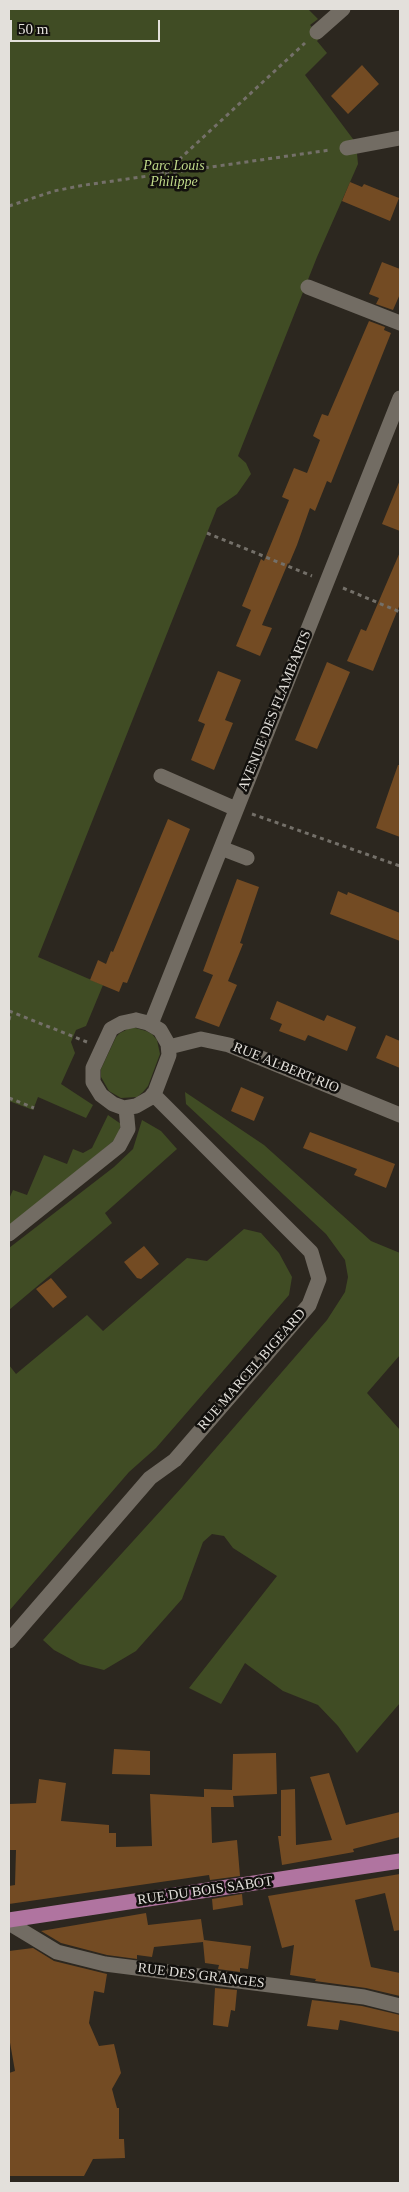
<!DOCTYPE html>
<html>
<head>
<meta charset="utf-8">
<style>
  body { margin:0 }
  #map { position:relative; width:409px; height:2192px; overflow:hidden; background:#2c271f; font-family:"Times New Roman",serif }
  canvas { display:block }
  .frame { position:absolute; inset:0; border:10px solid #e3e0db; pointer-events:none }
  .scale { position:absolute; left:10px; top:20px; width:150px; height:22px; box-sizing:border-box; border:2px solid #e3e0db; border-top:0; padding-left:6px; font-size:15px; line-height:18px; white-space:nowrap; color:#e3e0db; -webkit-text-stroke:4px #12100d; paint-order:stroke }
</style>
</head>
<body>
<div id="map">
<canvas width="409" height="2192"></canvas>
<div class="frame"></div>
<div class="scale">50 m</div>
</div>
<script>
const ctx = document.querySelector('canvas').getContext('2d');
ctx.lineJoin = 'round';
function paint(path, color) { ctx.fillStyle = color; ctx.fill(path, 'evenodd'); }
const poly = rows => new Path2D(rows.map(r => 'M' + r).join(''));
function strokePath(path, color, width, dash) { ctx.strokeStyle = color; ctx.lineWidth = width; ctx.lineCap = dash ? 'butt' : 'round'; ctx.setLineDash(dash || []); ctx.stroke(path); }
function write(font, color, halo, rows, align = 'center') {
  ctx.font = font + ' "Times New Roman",serif'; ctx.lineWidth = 5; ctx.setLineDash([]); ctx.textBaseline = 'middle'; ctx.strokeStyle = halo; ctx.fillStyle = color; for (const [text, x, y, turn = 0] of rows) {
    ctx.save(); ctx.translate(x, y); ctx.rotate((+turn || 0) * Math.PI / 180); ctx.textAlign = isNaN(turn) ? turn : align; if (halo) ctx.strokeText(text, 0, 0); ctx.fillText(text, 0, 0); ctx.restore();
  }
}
const green = poly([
  [9,9,308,9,318,19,310,25,321,37,317,41,327,53,305,75,356,143,358,164,317,257,238,456,246,463,251,474,237,494,217,508,38,957,103,985,86,1026,76,1030,71,1042,75,1053,61,1084,93,1105,86,1118,38,1097,33,1110,9,1101],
  [132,1027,146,1031,152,1034,157,1040,160,1054,148,1086,143,1092,137,1097,121,1098,109,1091,101,1077,101,1069,116,1037,120,1033],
  [185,1092,264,1145,371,1241,400,1253,400,1355,367,1393,400,1430,400,1703,357,1753,338,1726,318,1705,283,1691,245,1663,221,1704,189,1688,277,1576,233,1548,224,1536,212,1534,203,1542,182,1599,136,1651,104,1670,80,1664,54,1650,43,1640,184,1485,327,1320,345,1292,348,1277,345,1260,326,1234,186,1104],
  [108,1115,121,1124,117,1138,9,1228,9,1199,13,1190,27,1195,44,1155,67,1164,73,1149,83,1153,92,1148],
  [142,1120,161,1131,177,1149,105,1213,112,1223,9,1310,9,1248,114,1167,133,1149],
  [244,1229,261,1233,279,1253,292,1277,289,1295,156,1448,129,1472,9,1611,9,1365,16,1374,87,1315,103,1331,187,1258,207,1261]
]);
const building = poly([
  [362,65,379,84,348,114,331,96],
  [350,182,362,187,364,184,399,198,390,221,342,201],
  [382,262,400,269,400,294,393,310,376,304,379,298,369,294],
  [369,321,385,327,384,330,391,333,331,483,327,481,315,511,310,508,297,545,289,564,288,563,262,625,272,628,260,656,236,646,251,610,242,606,261,559,264,561,289,500,282,497,294,468,307,473,320,440,313,436,322,414,328,416],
  [400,480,400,531,382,524],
  [400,552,400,604,373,671,347,661,361,629,366,631],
  [327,662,350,672,317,749,295,740],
  [218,671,241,680,225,720,233,723,214,770,191,760,205,724,198,721],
  [398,765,400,765,400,837,376,828],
  [168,819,190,829,127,983,123,982,119,992,90,980,98,960,106,964,111,951,113,952],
  [237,879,259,887,240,943,243,944,228,981,237,985,219,1027,195,1018,213,975,203,971],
  [338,891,347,895,348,892,400,913,400,941,330,914],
  [277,1001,324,1021,327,1015,356,1027,347,1051,308,1035,305,1041,279,1031,282,1024,270,1019],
  [386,1035,400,1041,400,1068,376,1058],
  [241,1087,264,1097,254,1121,231,1111],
  [310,1132,395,1164,386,1188,354,1175,357,1169,303,1148],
  [144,1246,159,1264,141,1279,137,1278,124,1262],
  [51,1278,67,1297,53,1308,36,1289],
  [114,1749,150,1751,150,1775,112,1774],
  [276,1753,277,1794,233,1796,234,1807,211,1807,212,1843,237,1840,240,1876,210,1880,209,1875,9,1904,9,1886,15,1885,16,1850,9,1850,9,1804,36,1803,39,1779,66,1783,61,1821,109,1825,109,1833,116,1833,116,1847,152,1846,150,1794,204,1797,204,1789,232,1790,233,1754],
  [329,1773,346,1825,400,1812,400,1837,353,1849,354,1852,282,1865,278,1836,281,1836,281,1790,295,1789,296,1845,332,1840,310,1777],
  [400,1874,400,1930,394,1931,385,1893,355,1900,371,1967,400,1973,400,1996,366,1988,315,1981,316,1979,290,1975,294,1945,282,1948,268,1896],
  [242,1894,243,1905,213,1910,212,1899],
  [146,1913,148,1925,201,1919,204,1940,251,1946,248,1969,240,1968,240,1972,218,1969,219,1965,205,1963,203,1942,154,1947,152,1957,137,1955,137,1959,107,1955,61,1943,41,1931],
  [33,1948,54,1961,107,1974,104,1993,94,1991,89,2023,99,2046,114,2044,121,2073,112,2089,117,2108,119,2108,119,2139,124,2139,125,2158,93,2159,84,2176,9,2176,9,2073,15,2071,9,2037,9,1951],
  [215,1988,237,1990,235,2011,231,2010,228,2027,213,2025],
  [312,2000,362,2006,400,2015,400,2032,340,2020,338,2030,307,2026]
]);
const path = poly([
  [160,174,171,167,305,43],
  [9,206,54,191,85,185,330,150],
  [207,533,312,576],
  [343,588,400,612],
  [252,814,400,866],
  [9,1011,87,1042],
  [9,1020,11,1012],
  [9,1098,34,1108]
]);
const minor = poly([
  [317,32,343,9],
  [347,148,400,138],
  [308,287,400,323],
  [161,776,236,809],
  [221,848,247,858],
  [136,1020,148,1023,160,1030,168,1044,169,1055,155,1092,150,1098,136,1106,124,1108,113,1104,101,1095,93,1082,93,1068,111,1029,122,1023,136,1020],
  [151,1024,400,398],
  [169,1047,201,1039,229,1045,400,1115],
  [9,1234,119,1146,128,1129,126,1108],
  [9,1641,150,1478,175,1460,309,1305,319,1279,311,1252,153,1094],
  [9,1923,57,1952,105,1964,364,1997,400,2006]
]);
const major = poly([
  [9,1920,400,1861]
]);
const parkNames = [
  ["Parc Louis",174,166],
  ["Philippe",174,182]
];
const streetNames = [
  ["AVENUE DES FLAMBARTS",275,711,-68],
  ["RUE ALBERT RIO",286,1068,22],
  ["RUE MARCEL BIGEARD",252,1370,-49],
  ["RUE DU BOIS SABOT",205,1891,-8],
  ["RUE DES GRANGES",201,1976,7]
];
paint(green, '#404c24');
paint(building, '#734b23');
strokePath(path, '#747069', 3, [4, 4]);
strokePath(minor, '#726c63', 15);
strokePath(major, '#b074a0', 15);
write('italic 14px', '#bfd989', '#12100d', parkNames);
write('14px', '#e3e0db', '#12100d', streetNames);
</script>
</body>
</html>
